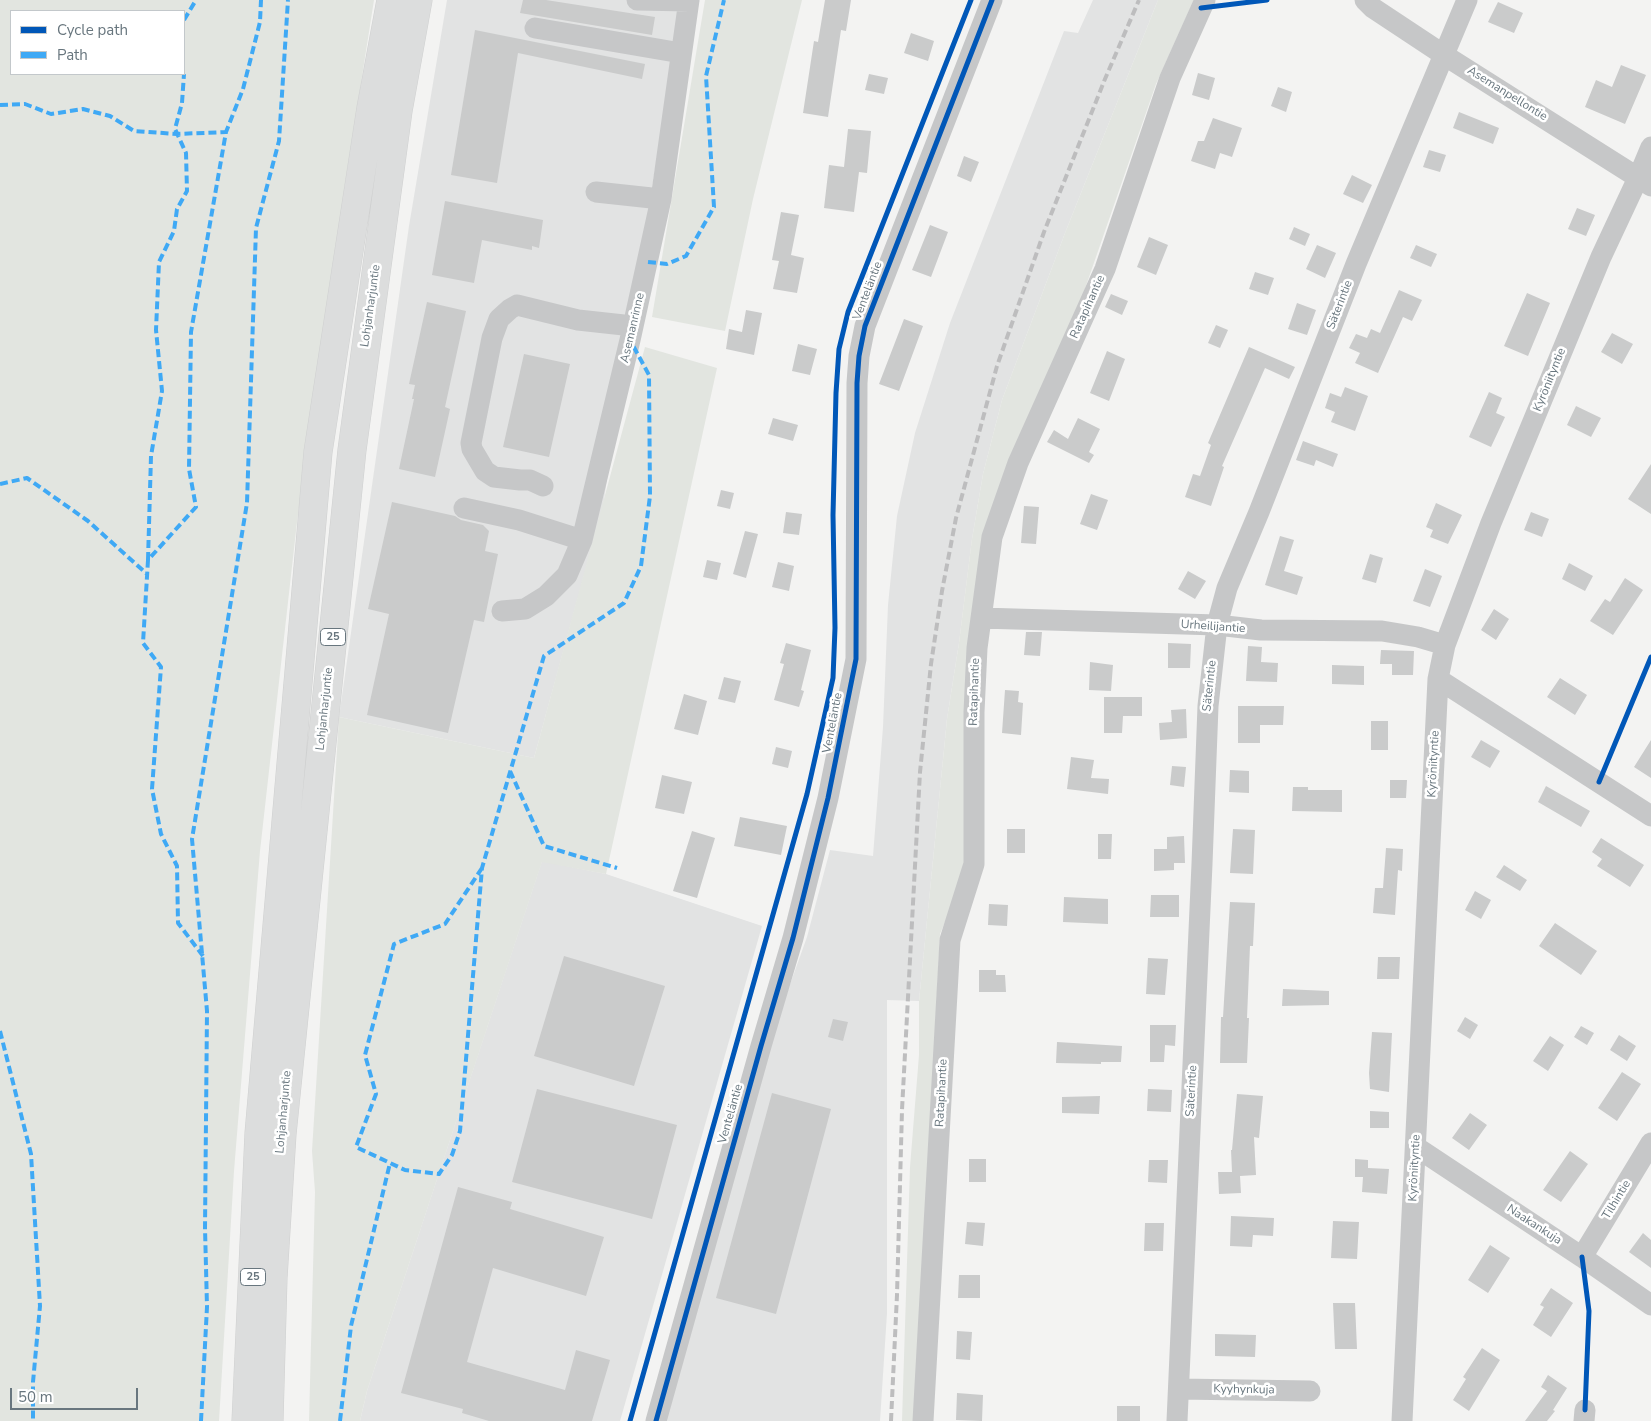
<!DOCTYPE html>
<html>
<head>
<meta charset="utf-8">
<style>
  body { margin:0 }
  #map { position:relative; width:1651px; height:1421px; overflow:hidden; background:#f3f3f2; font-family:"Nunito Sans",sans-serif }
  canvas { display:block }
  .legend { position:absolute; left:10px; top:10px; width:175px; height:65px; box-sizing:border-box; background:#fff; border:1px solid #c3c8cb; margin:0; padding:6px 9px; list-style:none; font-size:15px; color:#68767e }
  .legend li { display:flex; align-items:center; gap:10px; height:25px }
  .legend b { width:25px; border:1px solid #c3c8cb }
  .scale { position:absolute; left:10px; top:1388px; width:128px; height:22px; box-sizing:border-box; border:2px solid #68767e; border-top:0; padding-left:6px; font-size:15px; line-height:18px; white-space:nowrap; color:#68767e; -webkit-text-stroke:4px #fff; paint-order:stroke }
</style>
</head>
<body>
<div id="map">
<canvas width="1651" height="1421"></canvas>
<ul class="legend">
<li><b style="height:6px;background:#0057b8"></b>Cycle path</li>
<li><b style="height:6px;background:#3fa9f5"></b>Path</li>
</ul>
<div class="scale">50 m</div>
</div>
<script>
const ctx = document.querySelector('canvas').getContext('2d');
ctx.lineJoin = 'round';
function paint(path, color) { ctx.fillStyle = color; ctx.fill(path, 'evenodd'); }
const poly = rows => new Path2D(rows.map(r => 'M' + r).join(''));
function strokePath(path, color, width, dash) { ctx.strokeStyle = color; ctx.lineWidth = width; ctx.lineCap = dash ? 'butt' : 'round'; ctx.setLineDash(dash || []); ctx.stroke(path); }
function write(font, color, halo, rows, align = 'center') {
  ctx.font = font + ' "Nunito Sans",sans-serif'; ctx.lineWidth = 5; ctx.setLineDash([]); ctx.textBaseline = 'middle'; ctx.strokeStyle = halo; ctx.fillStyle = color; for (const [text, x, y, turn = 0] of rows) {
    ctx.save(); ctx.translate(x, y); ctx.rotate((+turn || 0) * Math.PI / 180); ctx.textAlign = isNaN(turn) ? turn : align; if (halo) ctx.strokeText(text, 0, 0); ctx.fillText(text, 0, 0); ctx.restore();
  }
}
const built = poly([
  [447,0,681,0,603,506,534,758,339,717,409,226],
  [1093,0,1158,0,1065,233,1002,400,983,474,972,539,959,643,947,719,919,1001,887,1000,887,1313,880,1421,666,1421,769,1043,807,937,830,850,873,856,883,727,888,605,897,516,915,433,950,323,1064,31,1078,33],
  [542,861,606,874,762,926,620,1421,360,1421,367,1391]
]);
const green = poly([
  [0,0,374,0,345,185,297,522,260,851,234,1171,219,1421,0,1421],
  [11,11,184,11,184,74,11,74],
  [705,0,802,0,753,199,725,331,652,317],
  [1158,0,1194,0,1156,84,1080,303,989,521,964,877,940,934,915,1421,902,1421,910,1167,919,1055,919,1001,947,719,959,643,972,539,983,474,1002,400,1065,233],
  [645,347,717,368,606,874,542,862,367,1391,360,1421,309,1421,315,1192,312,1151,339,717,534,758]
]);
const building = poly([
  [523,0,546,0,655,17,652,35,520,13],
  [825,0,851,0,846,31,841,30,828,117,803,113,814,41,818,42],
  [1498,2,1523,13,1514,33,1488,22],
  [475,30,645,64,642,79,518,53,497,183,451,175],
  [911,33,934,41,928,61,904,53],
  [1621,65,1646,75,1625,124,1585,107,1596,80,1612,87],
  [1198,73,1215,78,1209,100,1192,95],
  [869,74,888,78,884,94,865,90],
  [1278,87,1292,92,1286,112,1271,106],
  [1459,112,1499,128,1493,144,1453,128],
  [1213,118,1242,128,1232,157,1220,153,1215,169,1191,161,1198,141,1204,141],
  [848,129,871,131,867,173,859,172,854,212,824,208,829,165,844,167],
  [1429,150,1446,155,1440,172,1423,167],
  [964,156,979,162,971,182,957,176],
  [1352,175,1372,185,1363,203,1343,194],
  [445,201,543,220,539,248,532,246,532,250,482,240,474,283,432,275],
  [1577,208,1595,215,1586,236,1568,229],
  [781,212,799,215,791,255,804,258,797,293,773,289,779,261,772,260],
  [930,225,948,232,931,277,912,270],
  [1294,227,1310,234,1305,246,1289,239],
  [1149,237,1168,245,1156,275,1137,267],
  [1317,245,1336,253,1325,278,1306,269],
  [1416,245,1437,254,1431,267,1410,258],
  [1255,272,1274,278,1268,295,1249,289],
  [1399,290,1422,300,1412,321,1403,317,1378,373,1355,363,1360,353,1349,348,1356,334,1367,338,1371,329,1380,333],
  [1527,293,1550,303,1528,356,1504,346],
  [1111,294,1128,301,1122,315,1105,307],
  [427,302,466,311,445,407,450,409,435,477,399,469,414,399,412,399,415,385,409,384],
  [1297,303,1316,310,1307,335,1288,329],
  [746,310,762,313,754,355,726,349,729,329,742,332],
  [904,319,923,326,899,391,879,384],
  [1216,325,1228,330,1220,348,1208,343],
  [1612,333,1633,344,1622,364,1601,352],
  [798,344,817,349,810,375,792,371],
  [1249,347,1295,367,1289,379,1265,368,1222,466,1224,467,1211,506,1185,497,1193,474,1200,476,1211,445,1208,443],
  [1107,351,1125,359,1109,401,1090,393],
  [524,354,570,364,549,457,503,447],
  [1345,387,1368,396,1355,431,1331,422,1335,412,1325,408,1330,393,1341,397],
  [1489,392,1502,398,1496,413,1505,417,1491,447,1469,437],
  [1576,406,1601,418,1591,437,1567,425],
  [773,418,798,425,793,441,768,434],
  [1078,418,1100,429,1089,452,1094,455,1089,463,1047,442,1054,430,1068,439],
  [1303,441,1338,454,1333,467,1316,460,1314,466,1296,460],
  [1651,464,1651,514,1628,499],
  [721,490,734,493,730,509,717,506],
  [1091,494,1108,500,1097,530,1080,524],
  [392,502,455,516,461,520,483,525,489,531,485,551,498,554,484,622,474,620,448,733,367,715,389,614,368,609],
  [1436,503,1462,515,1448,544,1430,537,1433,530,1426,527],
  [1024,506,1039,507,1036,544,1021,543],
  [786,512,802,514,799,535,783,533],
  [1531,512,1549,519,1542,537,1524,530],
  [745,531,758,534,746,578,733,574],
  [1280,536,1294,540,1284,571,1303,577,1297,595,1265,585],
  [1370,554,1383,558,1376,583,1362,579],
  [707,560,721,563,717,580,703,577],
  [778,562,794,566,789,591,772,587],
  [1569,563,1593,576,1585,591,1562,579],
  [1425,569,1442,576,1430,607,1413,601],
  [1188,571,1206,581,1195,599,1178,589],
  [1625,578,1643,590,1613,635,1590,621,1605,599,1610,602],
  [1494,609,1509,619,1496,640,1481,630],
  [1026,632,1042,632,1040,656,1024,655],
  [786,643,811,650,801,690,804,691,799,707,774,700,784,664,780,663],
  [1168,643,1191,644,1190,668,1168,668],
  [1248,646,1262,647,1261,662,1278,663,1277,682,1246,681],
  [1381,650,1414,651,1413,675,1392,675,1392,664,1380,664],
  [1090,662,1113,665,1111,691,1089,690],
  [1332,665,1364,666,1364,685,1332,684],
  [724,677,741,681,735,703,718,699],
  [1560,678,1587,695,1575,715,1547,697],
  [1005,690,1019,691,1018,702,1023,703,1021,735,1002,733],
  [684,694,707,701,698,735,674,729],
  [1104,697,1142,697,1142,716,1123,716,1122,733,1104,733],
  [1238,706,1284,706,1283,725,1260,725,1260,743,1238,743],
  [1186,709,1187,738,1160,740,1159,723,1172,722,1171,710],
  [1371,721,1388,721,1388,750,1371,750],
  [1481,740,1500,751,1490,768,1471,757],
  [1651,740,1651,778,1634,767],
  [776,747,792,751,788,768,772,764],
  [1071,757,1094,760,1091,778,1109,779,1108,794,1067,789],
  [1172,766,1186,767,1184,787,1170,785],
  [1230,770,1249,771,1249,793,1229,792],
  [662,775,692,782,684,814,655,808],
  [1390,780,1407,780,1406,798,1390,798],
  [1546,786,1590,811,1581,827,1538,802],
  [1293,787,1308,787,1308,790,1342,790,1342,812,1292,811],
  [740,817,787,826,781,855,734,846],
  [1007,829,1025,829,1025,853,1007,853],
  [1233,829,1255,830,1253,874,1230,873],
  [692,831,715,838,697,898,673,891],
  [1098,834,1112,834,1111,859,1098,859],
  [1184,836,1185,863,1174,863,1174,870,1154,871,1154,849,1167,849,1167,837],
  [1601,838,1644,865,1630,887,1597,866,1602,859,1592,852],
  [1386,848,1403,849,1402,871,1398,870,1395,915,1373,913,1375,888,1383,888],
  [1504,865,1527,880,1520,891,1496,877],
  [1475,891,1491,900,1481,919,1465,910],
  [1151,895,1179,895,1179,917,1150,917],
  [1064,897,1108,899,1108,924,1063,922],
  [1230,902,1255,903,1253,946,1250,946,1247,1018,1249,1018,1247,1063,1220,1063,1221,1017,1223,1017],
  [989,904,1008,905,1007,926,988,925],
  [1555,923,1597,951,1581,975,1539,946],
  [564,956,665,986,634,1086,534,1056],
  [1378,957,1400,957,1399,979,1377,979],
  [1148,958,1168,959,1165,995,1146,994],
  [979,970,996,970,996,975,1005,975,1006,992,979,992],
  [1283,989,1329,991,1329,1005,1282,1006],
  [1465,1017,1478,1025,1470,1039,1457,1031],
  [833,1019,848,1022,843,1041,828,1037],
  [1150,1025,1176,1025,1175,1046,1165,1045,1164,1062,1150,1062],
  [1581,1026,1594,1033,1587,1045,1574,1037],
  [1372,1032,1392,1033,1389,1092,1370,1089,1369,1073],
  [1619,1035,1636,1046,1627,1061,1610,1050],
  [1550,1036,1564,1045,1548,1071,1533,1061],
  [1057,1042,1122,1046,1121,1062,1101,1062,1101,1064,1056,1063],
  [1622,1072,1641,1084,1617,1121,1598,1108],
  [537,1089,677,1125,652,1219,512,1182],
  [1148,1089,1172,1090,1171,1112,1147,1111],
  [772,1093,831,1109,776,1314,716,1298],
  [1237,1094,1263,1096,1259,1138,1254,1137,1256,1175,1240,1176,1241,1193,1219,1194,1218,1172,1232,1172,1231,1150,1232,1150],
  [1100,1096,1099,1114,1062,1113,1062,1097],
  [1370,1111,1389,1112,1389,1128,1370,1128],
  [1470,1113,1487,1125,1469,1150,1452,1138],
  [1570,1151,1588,1164,1561,1202,1543,1190],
  [969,1159,986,1159,986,1182,969,1182],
  [1355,1159,1368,1160,1368,1168,1389,1169,1387,1194,1362,1192,1363,1177,1355,1177],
  [1149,1160,1168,1160,1167,1183,1148,1182],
  [458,1187,512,1202,510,1209,604,1237,586,1296,493,1268,467,1362,565,1390,576,1350,610,1360,592,1421,489,1421,462,1413,463,1409,401,1393],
  [1231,1216,1274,1218,1273,1236,1253,1235,1252,1247,1230,1246],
  [1333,1221,1359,1222,1357,1259,1331,1258],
  [967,1222,985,1223,983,1246,965,1244],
  [1145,1223,1164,1223,1163,1251,1144,1251],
  [1643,1233,1651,1240,1651,1268,1629,1252],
  [1490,1245,1510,1258,1488,1293,1468,1280],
  [959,1275,980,1275,980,1298,958,1298],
  [1551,1288,1573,1303,1551,1337,1533,1325,1544,1307,1540,1305],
  [1333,1303,1355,1303,1357,1349,1335,1349],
  [957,1331,972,1332,970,1360,956,1359],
  [1215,1334,1256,1335,1255,1357,1215,1356],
  [1482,1348,1500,1360,1469,1411,1453,1400,1466,1379,1463,1377],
  [1548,1375,1567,1388,1553,1410,1555,1411,1547,1421,1525,1421,1547,1391,1541,1387],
  [957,1393,983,1395,982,1421,956,1420],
  [1117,1406,1140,1406,1140,1421,1117,1421]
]);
const minor = poly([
  [637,0,689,1],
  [1365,0,1373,8,1444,55,1651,186],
  [535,28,681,53],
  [596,192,661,199],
  [543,486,530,480,520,480,494,477,485,471,472,449,471,443,492,338,499,319,510,309,517,305,578,320,633,326],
  [464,508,519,520,582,540],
  [502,611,525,609,546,596,567,575,582,540,630,340,661,199,689,0],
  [981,618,1217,625,1261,630,1382,631,1418,637,1445,645],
  [1438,679,1651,816],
  [1416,1147,1582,1257,1651,1305],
  [1582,1257,1651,1143],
  [1179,1389,1310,1391],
  [656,1421,761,1046,793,938,828,798,856,659,857,383,859,356,865,326,992,0],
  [923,1421,950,940,974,864,974,712,977,648,992,537,1018,463,1105,269,1170,78,1205,0],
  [1177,1421,1202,864,1208,706,1217,625,1227,588,1259,512,1356,264,1467,0],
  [1402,1421,1438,679,1445,645,1491,523,1601,257,1638,178,1651,147],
  [1584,1421,1585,1410]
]);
const highway = poly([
  [246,1421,259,1133,318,452,371,108,391,0],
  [269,1421,273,1278,282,1134,352,450,398,111,418,0]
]);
const rail = poly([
  [891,1421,897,1295,902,1110,920,772,931,664,942,591,956,518,997,366,1044,232,1105,79,1139,0]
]);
const quiet = poly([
  [184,20,196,0],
  [0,105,25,104,51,114,83,109,110,116,134,131,177,134,226,132],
  [648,262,667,264,686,256,714,207,706,76,724,0],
  [0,484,27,478,88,521,147,574],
  [148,560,151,456,162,391,156,330,159,262,174,231,177,209,187,191,186,153,175,129,182,103,184,74],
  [510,771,544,846,617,868],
  [482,868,445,924,394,944,365,1055,376,1094,356,1147,405,1170,439,1174,452,1155,460,1131,482,868,544,656,624,603,641,566,650,496,649,375,630,340],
  [203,956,178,923,177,866,161,834,152,789,161,667,143,643,148,560,196,507,189,469,191,332,226,132,243,89,260,22,261,0],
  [0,1031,31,1154,40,1306,33,1382,33,1421],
  [201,1421,207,1307,205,1228,207,1011,192,839,247,503,256,228,279,141,288,0],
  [340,1421,351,1326,390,1163]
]);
const cycleway = poly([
  [1201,8,1267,0],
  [1599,782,1651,657],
  [1582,1257,1589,1311,1585,1410],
  [630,1421,807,794,833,678,835,628,833,515,836,393,839,349,848,312,971,0],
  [656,1421,761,1046,793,938,828,798,856,659,857,383,859,356,865,326,992,0]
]);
const shields = [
  [333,637,25],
  [253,1277,25]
];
const shieldNames = [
  ["25",333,637],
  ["25",253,1277]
];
const streetNames = [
  ["Asemanpellontie",1507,94,32],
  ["Venteläntie",868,291,-69],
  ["Säterintie",1340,305,-69],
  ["Lohjanharjuntie",371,306,-82],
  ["Ratapihantie",1088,307,-66],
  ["Asemanrinne",633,328,-77],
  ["Kyröniityntie",1550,380,-68],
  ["Urheilijantie",1213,627,4],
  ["Säterintie",1210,686,-84],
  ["Ratapihantie",975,692,-88],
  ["Lohjanharjuntie",325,709,-84],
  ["Venteläntie",833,723,-79],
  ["Kyröniityntie",1434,764,-87],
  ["Säterintie",1192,1091,-87],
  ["Ratapihantie",942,1093,-87],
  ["Lohjanharjuntie",284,1112,-85],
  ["Venteläntie",731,1114,-74],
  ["Kyröniityntie",1415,1168,-87],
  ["Tilhintie",1617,1200,-59],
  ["Naakankuja",1534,1225,33],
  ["Kyyhynkuja",1244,1390,1]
];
paint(built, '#e2e3e3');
paint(green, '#e2e5e0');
paint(building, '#cacbcb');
strokePath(highway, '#cfd0d0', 29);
strokePath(minor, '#c6c7c8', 21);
strokePath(highway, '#dcdddd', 28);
strokePath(rail, '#bdbdbe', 4, [8, 4]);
strokePath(quiet, '#3fa9f5', 4, [8, 4]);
strokePath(cycleway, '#0057b8', 5);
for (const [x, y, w] of shields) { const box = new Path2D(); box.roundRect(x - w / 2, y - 8.5, w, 17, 4); ctx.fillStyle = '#fff'; ctx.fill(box); strokePath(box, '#68767e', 1); }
write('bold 11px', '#68767e', null, shieldNames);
write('12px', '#68767e', '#fff', streetNames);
</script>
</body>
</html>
